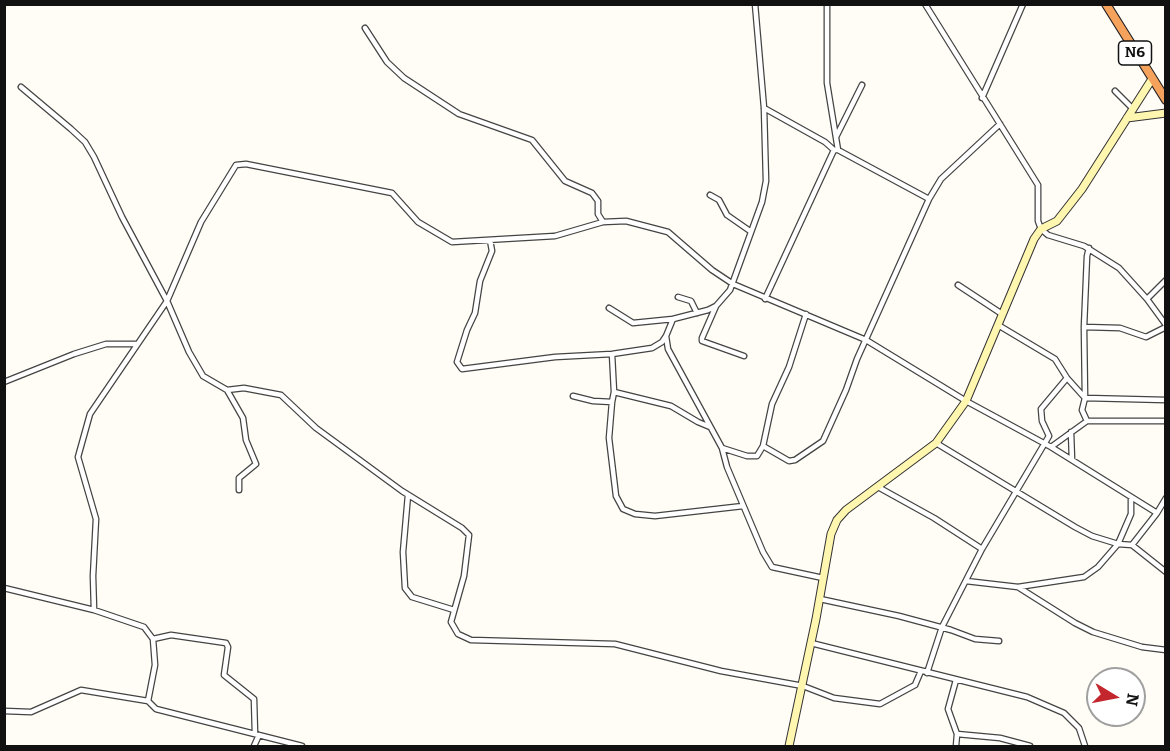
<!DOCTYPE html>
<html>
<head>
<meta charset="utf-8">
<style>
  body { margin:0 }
  #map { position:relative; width:1170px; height:751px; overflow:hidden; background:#fffdf5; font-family:Bitter,serif }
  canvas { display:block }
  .frame { position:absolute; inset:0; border:6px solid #111; pointer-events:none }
  .north { position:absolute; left:1086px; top:667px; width:60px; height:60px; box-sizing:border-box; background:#fff; border:2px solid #a0a0a0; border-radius:50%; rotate:100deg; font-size:16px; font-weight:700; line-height:24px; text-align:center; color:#111 }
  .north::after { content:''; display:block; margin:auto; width:21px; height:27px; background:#c4262e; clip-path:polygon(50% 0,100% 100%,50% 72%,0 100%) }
</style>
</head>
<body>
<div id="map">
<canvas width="1170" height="751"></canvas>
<div class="frame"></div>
<div class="north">N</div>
</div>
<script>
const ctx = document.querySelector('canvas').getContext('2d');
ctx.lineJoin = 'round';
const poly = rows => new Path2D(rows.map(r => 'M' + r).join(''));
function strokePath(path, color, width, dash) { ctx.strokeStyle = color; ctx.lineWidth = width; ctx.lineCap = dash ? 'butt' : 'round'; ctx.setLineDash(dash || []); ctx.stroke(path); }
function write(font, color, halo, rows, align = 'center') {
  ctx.font = font + ' Bitter,serif'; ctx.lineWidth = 6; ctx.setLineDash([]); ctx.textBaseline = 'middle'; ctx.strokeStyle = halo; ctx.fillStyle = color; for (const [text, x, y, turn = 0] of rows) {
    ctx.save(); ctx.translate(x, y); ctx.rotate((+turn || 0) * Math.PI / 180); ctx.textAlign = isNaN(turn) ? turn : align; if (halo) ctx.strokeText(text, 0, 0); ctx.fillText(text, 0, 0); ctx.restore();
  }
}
const street = poly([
  [755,4,764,108,766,181,762,202,730,290,716,306,708,310,673,319,666,336,668,349,722,448,727,467,763,552,772,567,823,578],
  [827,4,827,83,838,150],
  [925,4,1038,185,1038,221,1041,229,1048,235,1084,246,1119,268,1147,299,1166,325],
  [365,28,387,62,404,78,459,114,532,140,565,181,592,193,598,201,598,214,603,222],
  [21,87,71,129,85,142,94,157,122,217,167,301,189,352,203,376,227,390,244,388,281,395,316,428,402,491,462,528,469,535,464,576,451,622,458,634,471,640,615,644,721,671,803,686,834,698,880,704,915,685,921,671],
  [1115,91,1133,109],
  [982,98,1023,4],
  [764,108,825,142,834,150],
  [836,137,862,85],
  [710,195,719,200,727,215,750,231],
  [490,240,492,251,480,281,475,313,467,330,457,362,462,369,555,357,612,354,652,348,662,342,666,336],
  [1089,248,1087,256,1084,327,1085,398,1166,400],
  [958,285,1002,314],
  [678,297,691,301,697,313],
  [765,299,834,150,838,150,929,199],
  [1147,299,1166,280],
  [716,306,702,338,702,341,744,356],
  [609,308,633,323,673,319],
  [998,325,1055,359,1067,378],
  [1084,327,1120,328,1146,337,1166,327],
  [612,354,614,392,612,402,609,438,616,496,623,509,635,514,655,516,743,506],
  [4,382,74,354,106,344,137,344],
  [227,390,243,418,246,440,256,464,239,478,239,490],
  [614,392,671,406,698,422,710,427],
  [573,396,593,401,612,402],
  [1071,432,1072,460],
  [936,443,1075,527,1092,536,1118,544,1131,514,1131,497],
  [763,446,789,461,795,460,823,441,846,390,857,359,929,199,941,179,1000,124],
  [1051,447,1087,421,1166,421],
  [722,448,747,456,757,456,763,446,772,404,789,367,806,314],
  [878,487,934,518,982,549],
  [408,495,403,552,405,588,412,597,454,610],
  [1132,545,1166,572],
  [966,581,1018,587,1084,577,1098,567,1118,544,1132,545,1157,513,1166,498],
  [1018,587,1075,623,1093,632,1142,647,1166,650],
  [4,588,94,610,144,627,153,639,155,665,148,701,156,709,302,746],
  [820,599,899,616,951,630,975,639,999,641],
  [94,610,93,576,96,519,78,457,90,414,167,301,201,222,236,165,246,164,392,193,418,222,452,242,555,236,603,222,626,221,668,232,712,270,733,284,866,340,966,401,1051,447,1157,513],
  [153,639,171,635,226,643,228,647,224,675,254,699,255,734],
  [811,643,1027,697,1064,713,1079,728,1085,746],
  [927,673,942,627,982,549,1049,436,1042,421,1041,409,1067,378,1085,398,1082,410,1087,421],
  [4,711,31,712,81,690,148,701],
  [957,734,1000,738,1030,746],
  [254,746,259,735],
  [956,746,957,734,948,709,956,680]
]);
const secondary = poly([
  [1127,118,1166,113],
  [789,746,816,619,831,534,837,520,846,510,936,443,966,401,1034,239,1041,229,1057,221,1082,189,1152,79]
]);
const highway = poly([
  [1106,4,1166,100]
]);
const shields = [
  [1135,53,33]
];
const shieldNames = [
  ["N6",1135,53]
];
strokePath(street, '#444', 7);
strokePath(secondary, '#333', 9);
strokePath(highway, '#222', 10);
strokePath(street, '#fff', 4.5);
strokePath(secondary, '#fff6b0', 7);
strokePath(highway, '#f5a25d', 8);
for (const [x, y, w] of shields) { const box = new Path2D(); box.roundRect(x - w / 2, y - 12, w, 24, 4.5); ctx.fillStyle = '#fff'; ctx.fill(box); strokePath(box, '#111', 1.5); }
write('bold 15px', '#111', null, shieldNames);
</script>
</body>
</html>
